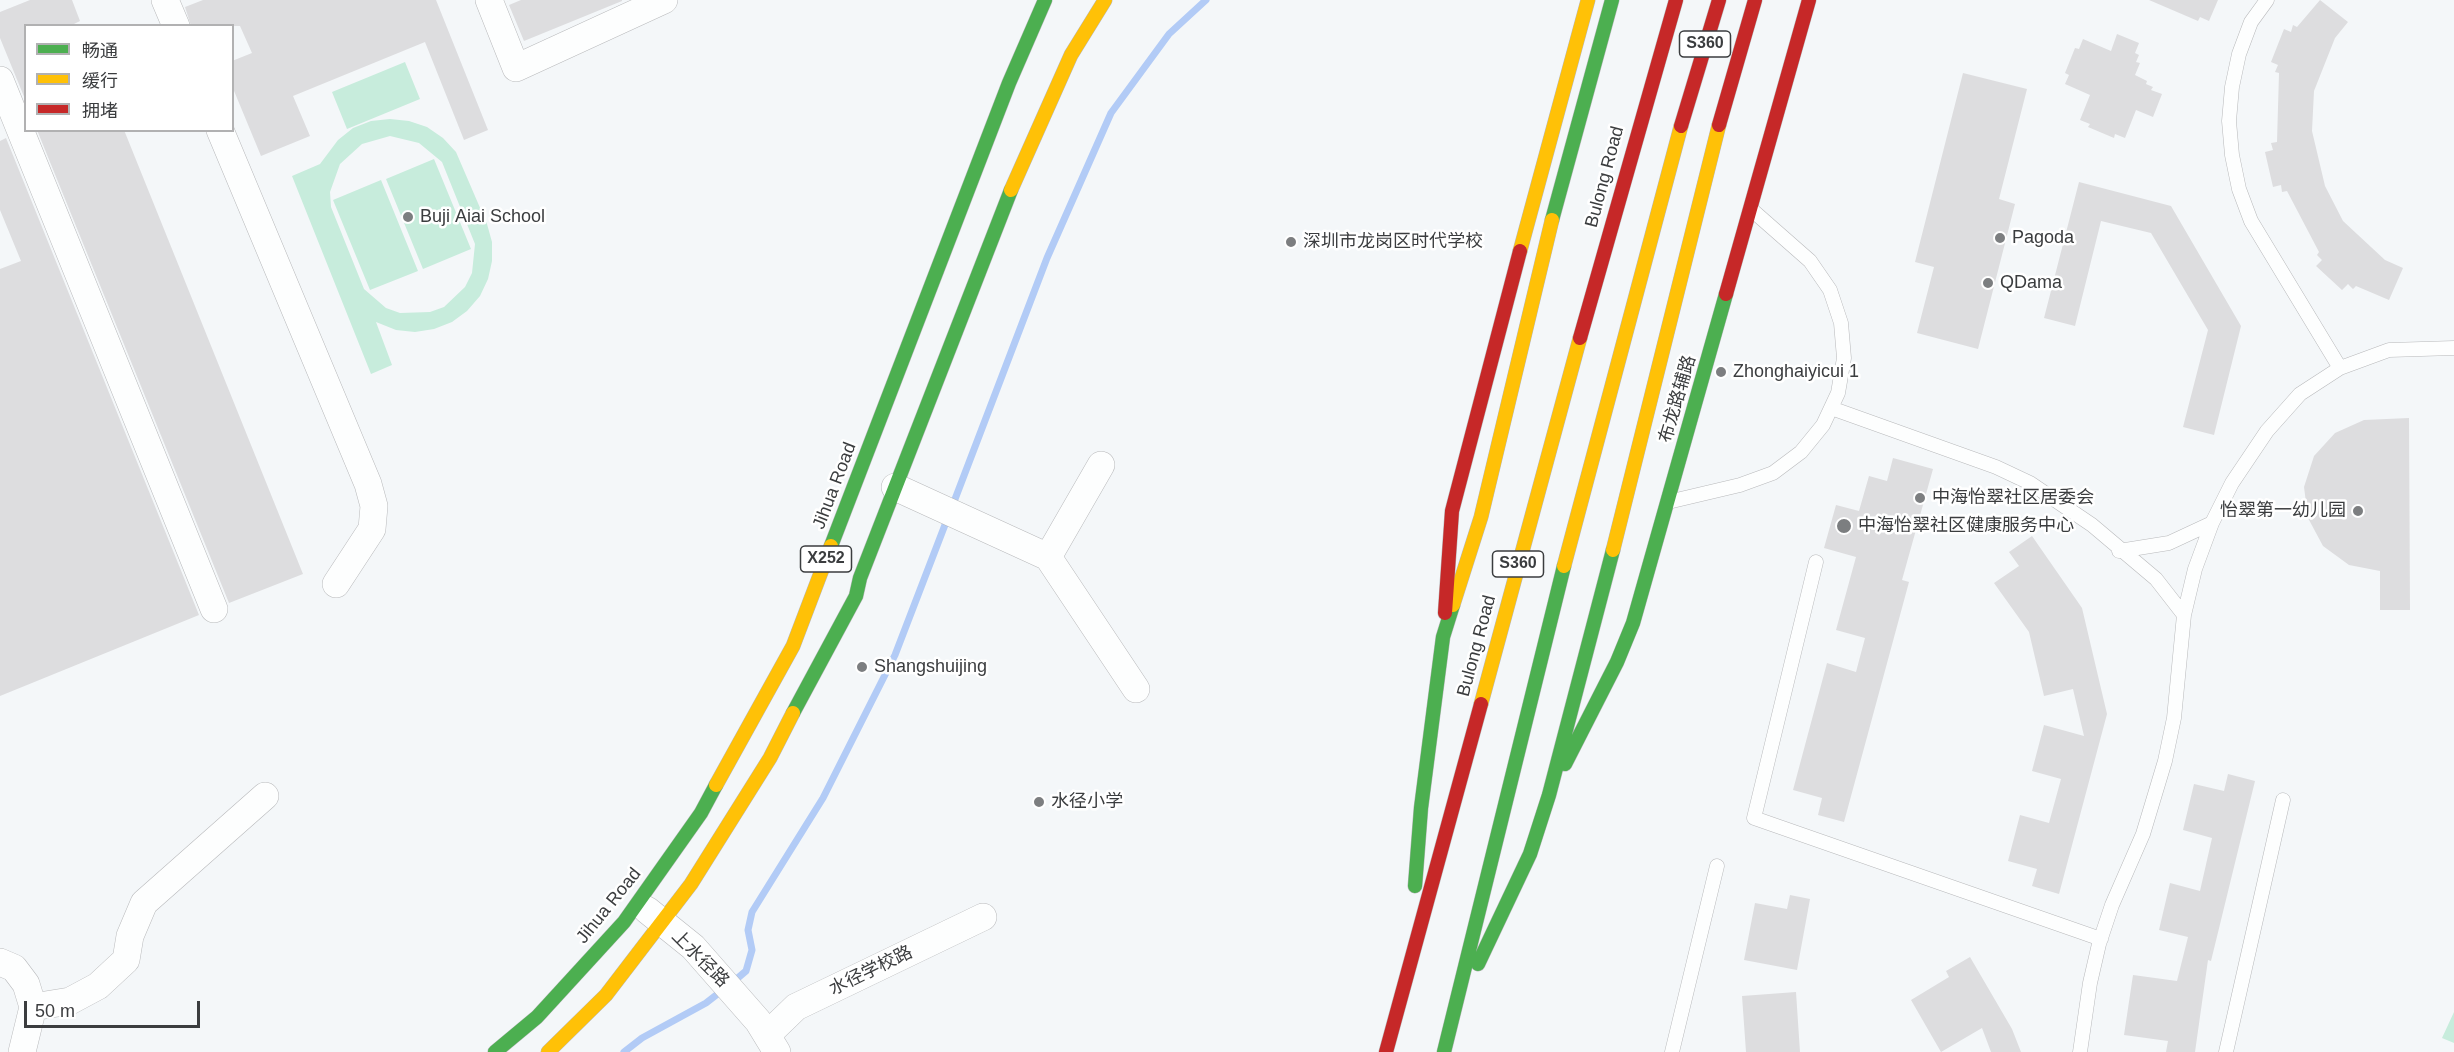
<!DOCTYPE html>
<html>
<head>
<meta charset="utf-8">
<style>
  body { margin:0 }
  #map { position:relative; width:2454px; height:1052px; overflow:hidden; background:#f4f7f9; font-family:Helvetica,"Noto Sans SC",sans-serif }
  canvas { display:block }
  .legend { position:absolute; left:24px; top:24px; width:210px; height:108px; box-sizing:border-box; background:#fff; border:2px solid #b1b1b2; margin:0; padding:8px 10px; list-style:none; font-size:18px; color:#3b3d3f }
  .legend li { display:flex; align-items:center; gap:12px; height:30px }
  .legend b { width:30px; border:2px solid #b1b1b2 }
  .scale { position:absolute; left:24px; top:1001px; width:176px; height:27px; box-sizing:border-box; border:3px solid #3b3d3f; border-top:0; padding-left:8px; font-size:18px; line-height:21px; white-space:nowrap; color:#3b3d3f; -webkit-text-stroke:4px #fff; paint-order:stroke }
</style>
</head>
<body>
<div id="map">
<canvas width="2454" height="1052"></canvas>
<ul class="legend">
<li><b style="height:8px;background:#4caf50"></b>畅通</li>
<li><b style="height:8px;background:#ffc107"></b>缓行</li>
<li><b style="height:8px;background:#c62828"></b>拥堵</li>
</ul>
<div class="scale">50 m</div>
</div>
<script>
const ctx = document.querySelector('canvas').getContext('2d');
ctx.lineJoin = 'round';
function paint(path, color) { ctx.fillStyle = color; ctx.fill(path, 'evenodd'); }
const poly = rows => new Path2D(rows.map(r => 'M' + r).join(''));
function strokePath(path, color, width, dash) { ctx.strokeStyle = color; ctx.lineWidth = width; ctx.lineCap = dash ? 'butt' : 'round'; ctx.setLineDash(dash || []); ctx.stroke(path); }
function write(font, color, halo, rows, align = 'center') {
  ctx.font = font + ' Helvetica,"Noto Sans SC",sans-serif'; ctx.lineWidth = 5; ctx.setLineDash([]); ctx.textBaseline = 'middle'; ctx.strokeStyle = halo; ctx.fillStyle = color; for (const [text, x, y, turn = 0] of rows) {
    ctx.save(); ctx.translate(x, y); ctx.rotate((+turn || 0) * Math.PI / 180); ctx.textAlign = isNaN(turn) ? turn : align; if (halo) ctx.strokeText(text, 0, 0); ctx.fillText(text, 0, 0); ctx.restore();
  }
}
const green = poly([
  [405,62,420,99,347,129,332,92],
  [390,119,409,121,427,127,443,138,456,152,487,224,492,242,492,261,488,279,480,296,467,311,452,322,434,329,415,332,396,330,376,322,392,365,371,374,292,176,320,164,338,140,353,128,371,121],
  [390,136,419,143,442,162,475,244,472,273,465,287,444,307,430,312,400,313,386,308,364,289,331,207,330,192,340,164,362,144],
  [434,159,471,249,423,269,386,179],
  [381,180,418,271,370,290,333,200],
  [2454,1012,2454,1043,2442,1038]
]);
const stream = poly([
  [952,507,1047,258,1111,113,1169,34,1206,0],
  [733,982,746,971,752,950,748,930,752,912,823,798,895,655,948,517],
  [624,1052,642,1038,706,1003,724,989]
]);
const building = poly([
  [30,0,72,0,80,21,70,26,26,26,25,99,0,38,0,12],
  [203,0,436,0,488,130,464,140,425,42,293,96,310,136,261,156,232,86,232,61,252,53,240,26,191,26,185,7],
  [521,0,622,0,622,1,524,41,509,5],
  [2149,0,2218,0,2209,21,2200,17,2198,21],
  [2320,0,2348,22,2335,38,2314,91,2312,131,2325,186,2343,221,2385,260,2403,268,2389,300,2356,286,2353,289,2348,284,2342,290,2316,266,2322,260,2317,255,2319,252,2287,191,2282,192,2281,185,2273,187,2265,152,2273,150,2271,143,2277,142,2279,73,2275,72,2278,65,2271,62,2284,29,2291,32,2293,25,2297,27],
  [2117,34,2139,43,2135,53,2139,55,2136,62,2140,63,2135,75,2147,81,2146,84,2153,87,2151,90,2162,94,2153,117,2136,110,2125,138,2115,134,2114,138,2088,127,2090,124,2080,120,2090,95,2065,84,2069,75,2065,73,2075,48,2079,49,2083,39,2111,51],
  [1963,73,2027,89,1999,199,2015,204,1978,349,1917,333,1934,267,1915,262],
  [37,130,124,130,303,574,229,603],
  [6,138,199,615,0,696,0,269,21,261,0,210,0,141],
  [2079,182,2171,206,2241,326,2214,435,2183,427,2208,330,2151,233,2101,221,2075,326,2044,318],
  [2409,418,2410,610,2380,610,2380,571,2349,565,2323,546,2308,518,2304,487,2314,456,2335,433,2364,420],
  [1893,458,1933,469,1902,580,1909,582,1844,822,1818,815,1822,798,1793,790,1827,663,1856,672,1865,638,1836,630,1856,557,1824,548,1836,505,1859,511,1869,476,1887,481],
  [2032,536,2082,608,2107,714,2059,894,2032,886,2037,869,2008,861,2020,815,2049,823,2061,779,2032,771,2044,725,2084,736,2073,689,2044,696,2029,632,1994,583,2019,566,2009,552],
  [2228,774,2255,781,2211,961,2208,960,2195,1052,2166,1052,2168,1041,2124,1035,2133,975,2177,981,2188,937,2159,930,2170,883,2200,891,2212,838,2183,830,2194,784,2224,791],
  [1790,895,1810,899,1797,970,1744,960,1755,903,1787,909],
  [1970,957,2012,1029,2021,1052,1991,1052,1982,1028,1941,1052,1911,1000,1949,977,1946,971],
  [1796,992,1800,1052,1746,1052,1742,996]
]);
const lane = poly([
  [2267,0,2251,22,2239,54,2232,87,2229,121,2232,155,2239,189,2251,221,2340,368],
  [1831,408,1996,467,2030,483,2092,525,2156,579,2184,615],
  [1668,502,1740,485,1773,473,1801,452,1823,425,1838,393,1844,358,1841,323,1830,290,1810,261,1752,210],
  [2119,551,2169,543,2212,523],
  [1816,562,1754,818,2101,939],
  [1672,1052,1717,866],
  [2080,1052,2090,983,2099,944,2112,905,2143,834,2165,761,2174,718,2184,615,2195,569,2212,523,2232,483,2267,431,2300,394,2340,368,2389,350,2454,348],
  [2226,1052,2283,800]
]);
const street = poly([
  [165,0,176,26],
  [489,0,516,68,664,0],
  [0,80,214,609],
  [220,130,368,484,374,506,372,529,336,584],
  [895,487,1048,557,1136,689],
  [1048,557,1101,465],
  [647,910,693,947,758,1021,777,1052],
  [0,962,14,968,26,984,33,1007,22,1052],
  [33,1007,70,1001,98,986,126,960,130,936,144,903,265,796],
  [767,1035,796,1007,983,917]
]);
const fast = poly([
  [1552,220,1612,0],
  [831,546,1009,83,1045,0],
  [793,713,856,596,860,578,1011,190],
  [1565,764,1617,662,1633,623,1726,294],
  [1415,886,1421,808,1443,637,1453,605],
  [1478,964,1530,854,1549,795,1613,550],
  [495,1052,537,1017,624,922,701,813,716,785],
  [1444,1052,1564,566]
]);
const slow = poly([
  [1011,190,1071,55,1105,0],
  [1520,251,1588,0],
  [1613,550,1719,125],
  [1564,566,1681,126],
  [1453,605,1481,517,1552,220],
  [1481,704,1580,338],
  [716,785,793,646,831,546],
  [548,1052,606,995,691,884,770,758,793,713]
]);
const jam = poly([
  [1719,125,1755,0],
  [1681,126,1719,0],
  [1726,294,1809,0],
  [1580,338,1676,0],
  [1445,613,1452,511,1520,251],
  [1386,1052,1481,704]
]);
const markers = [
  [408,217,6,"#7c7e80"],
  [2000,238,6,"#7c7e80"],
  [1291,242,6,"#7c7e80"],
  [1988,283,6,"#7c7e80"],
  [1721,372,6,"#7c7e80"],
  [1920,498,6,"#7c7e80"],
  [2358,511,6,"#7c7e80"],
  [1844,526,8,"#7c7e80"],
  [862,667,6,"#7c7e80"],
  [1039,802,6,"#7c7e80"]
];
const shields = [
  [1705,44,51],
  [826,559,51],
  [1518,564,51]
];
const shieldNames = [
  ["S360",1705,44],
  ["X252",826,559],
  ["S360",1518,564]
];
const streetNames = [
  ["Bulong Road",1605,177,-75],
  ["布龙路辅路",1678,399,-74],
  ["Jihua Road",835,486,-69],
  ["Bulong Road",1477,646,-75],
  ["Jihua Road",609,906,-51],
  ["上水径路",700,959,45],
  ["水径学校路",871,971,-26]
];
const poiNames = [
  ["Buji Aiai School",420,217],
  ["Pagoda",2012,238],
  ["深圳市龙岗区时代学校",1303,242],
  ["QDama",2000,283],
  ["Zhonghaiyicui 1",1733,372],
  ["中海怡翠社区居委会",1932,498],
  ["怡翠第一幼儿园",2346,511,"right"],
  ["中海怡翠社区健康服务中心",1858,526],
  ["Shangshuijing",874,667],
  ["水径小学",1051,802]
];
paint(green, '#c7ecdc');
strokePath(stream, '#b2cbf6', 7);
paint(building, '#dddddf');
strokePath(lane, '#b8b9bb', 15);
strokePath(street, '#b8b9bb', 28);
strokePath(fast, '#b8b9bb', 15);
strokePath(slow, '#b8b9bb', 15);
strokePath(jam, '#b8b9bb', 15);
strokePath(lane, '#fdfefe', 14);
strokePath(street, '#fdfefe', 27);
strokePath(fast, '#4caf50', 14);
strokePath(slow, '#ffc107', 14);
strokePath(jam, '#c62828', 14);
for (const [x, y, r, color] of markers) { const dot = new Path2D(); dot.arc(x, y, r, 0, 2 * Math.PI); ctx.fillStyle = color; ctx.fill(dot); strokePath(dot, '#fff', 2); }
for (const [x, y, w] of shields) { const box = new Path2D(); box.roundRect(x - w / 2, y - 13, w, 26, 4.5); ctx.fillStyle = '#fff'; ctx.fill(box); strokePath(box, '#3b3d3f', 1.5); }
write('bold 16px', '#3b3d3f', null, shieldNames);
write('18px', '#3b3d3f', '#fff', streetNames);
write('18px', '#3b3d3f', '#fff', poiNames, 'left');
</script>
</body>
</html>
